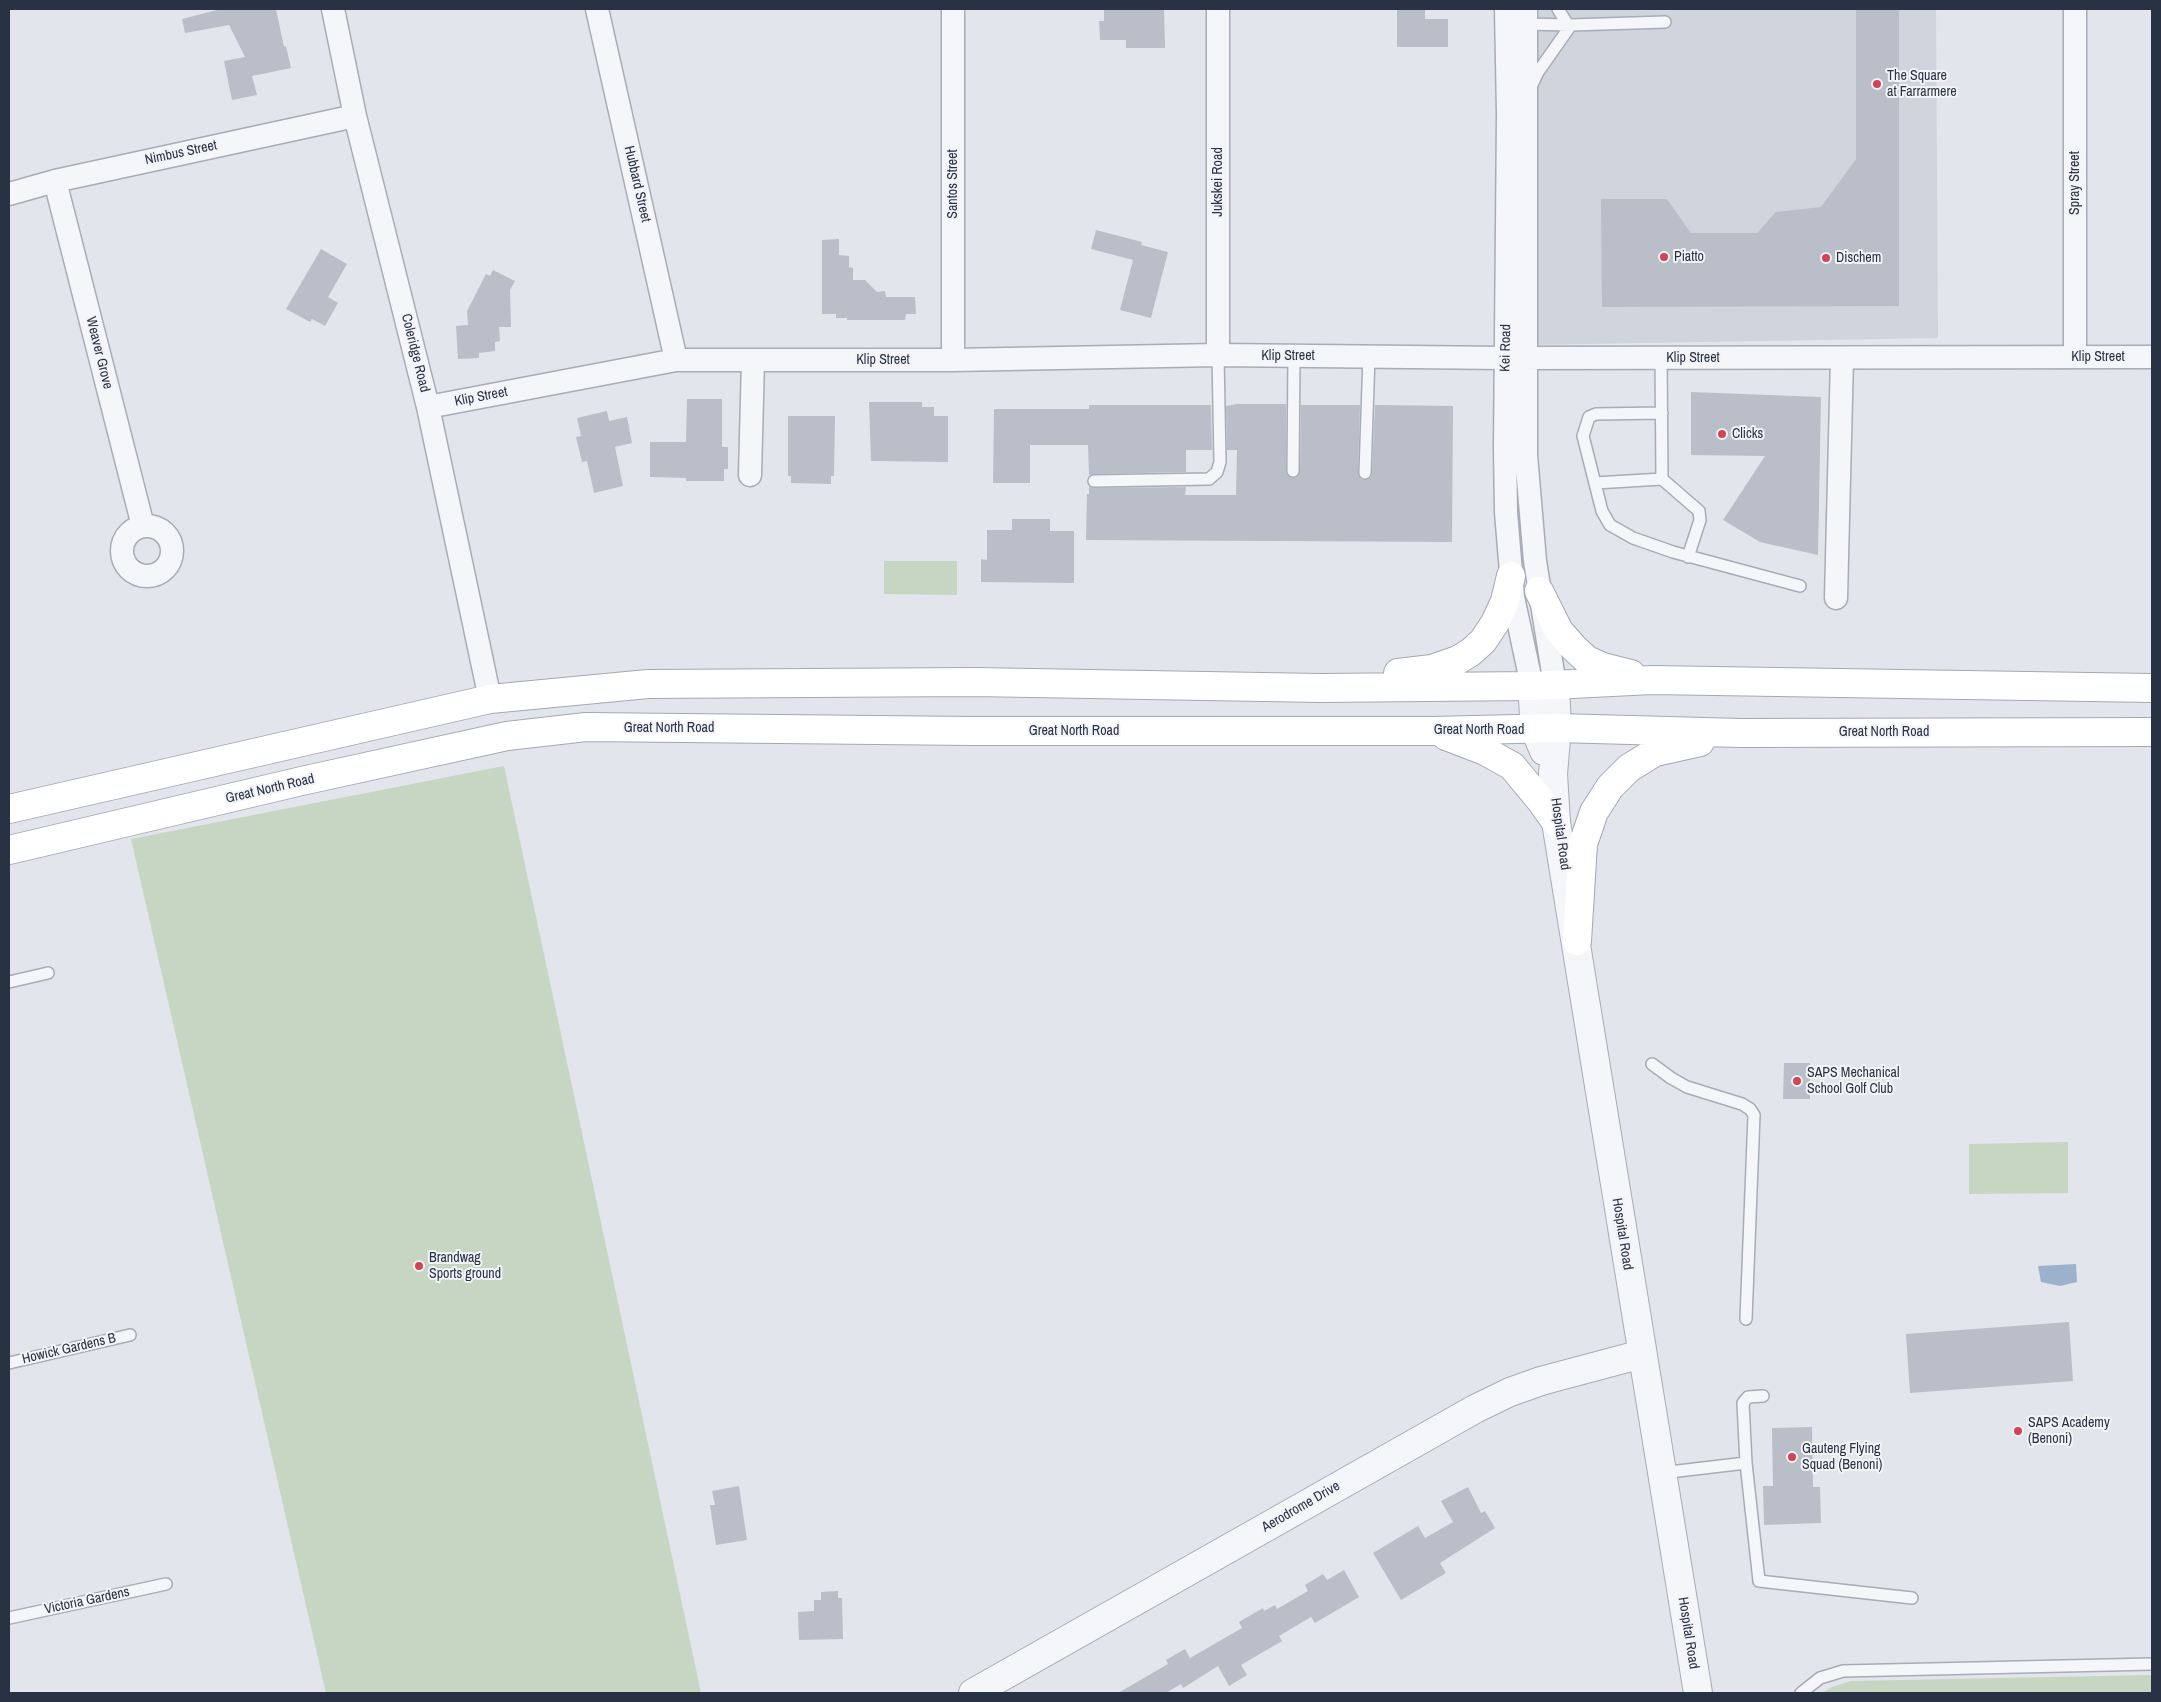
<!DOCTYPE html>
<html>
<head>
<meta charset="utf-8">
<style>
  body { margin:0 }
  #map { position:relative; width:2161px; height:1702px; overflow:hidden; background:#e2e5eb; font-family:"Archivo Narrow",sans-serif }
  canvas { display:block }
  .frame { position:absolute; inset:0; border:10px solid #293244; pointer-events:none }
</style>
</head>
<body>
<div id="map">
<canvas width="2161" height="1702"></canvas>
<div class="frame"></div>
</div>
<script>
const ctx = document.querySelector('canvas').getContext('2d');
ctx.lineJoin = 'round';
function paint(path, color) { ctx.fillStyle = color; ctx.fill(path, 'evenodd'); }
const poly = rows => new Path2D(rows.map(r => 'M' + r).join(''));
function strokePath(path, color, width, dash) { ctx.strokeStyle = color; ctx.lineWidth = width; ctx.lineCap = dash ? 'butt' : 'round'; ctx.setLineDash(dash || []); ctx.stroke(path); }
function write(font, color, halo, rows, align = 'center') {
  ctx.font = font + ' "Archivo Narrow",sans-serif'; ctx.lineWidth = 4; ctx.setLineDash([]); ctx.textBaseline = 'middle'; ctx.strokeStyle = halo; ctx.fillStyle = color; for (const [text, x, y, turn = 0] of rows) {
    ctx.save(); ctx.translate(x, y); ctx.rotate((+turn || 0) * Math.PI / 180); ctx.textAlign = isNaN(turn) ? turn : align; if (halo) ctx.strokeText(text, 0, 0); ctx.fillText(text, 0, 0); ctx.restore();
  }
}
const built = poly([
  [1529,9,1936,9,1938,338,1528,345]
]);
const green = poly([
  [884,561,957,561,957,595,884,594],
  [504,766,701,1693,326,1693,131,839],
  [2068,1142,2068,1193,1969,1194,1969,1144],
  [2152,1675,2152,1693,1822,1693,1832,1687,1851,1681]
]);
const water = poly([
  [2076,1264,2077,1282,2060,1286,2041,1282,2038,1266]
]);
const building = poly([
  [221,9,276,9,284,47,286,46,291,68,252,76,257,95,232,100,224,61,245,57,229,25,185,33,182,19],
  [1104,9,1164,9,1165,48,1126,48,1126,40,1100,40,1099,21,1104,21],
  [1397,9,1425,9,1425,19,1448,19,1448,47,1397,47],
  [1856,9,1899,9,1899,306,1602,307,1601,199,1667,199,1691,233,1757,233,1776,212,1821,207,1856,159],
  [1096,230,1142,242,1141,245,1168,252,1151,318,1120,310,1133,260,1091,249],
  [839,239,839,255,849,256,849,267,853,268,853,280,865,280,877,292,885,291,886,297,915,297,916,314,906,314,905,320,847,320,847,318,836,318,836,314,822,314,822,240],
  [321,249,347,264,328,297,338,303,325,326,312,319,310,322,286,309],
  [493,270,515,281,510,290,511,327,499,327,500,341,495,342,495,351,479,353,479,358,458,359,456,326,468,325,467,311,486,274,490,276],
  [1691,392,1821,397,1818,555,1760,542,1723,520,1765,456,1691,455],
  [687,399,722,399,722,447,728,447,728,469,724,469,724,481,686,481,686,478,650,477,650,442,686,442],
  [869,402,922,402,922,407,934,407,934,416,948,416,948,462,871,461],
  [1237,404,1286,404,1286,471,1287,475,1292,478,1297,477,1300,471,1301,405,1360,405,1358,473,1361,479,1365,480,1371,477,1372,473,1375,405,1453,406,1452,542,1086,540,1087,494,1089,494,1089,486,1094,488,1186,487,1185,495,1236,495,1237,450,1227,450,1226,406],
  [1089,405,1211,405,1212,450,1186,450,1186,472,1094,474,1089,475,1088,445,1030,445,1030,483,993,483,994,409,1089,409],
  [607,411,609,421,627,417,632,443,615,447,623,486,594,493,587,461,582,462,576,437,581,436,577,418],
  [788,416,835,416,834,476,831,476,831,484,791,483,791,476,788,476],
  [1012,519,1050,519,1050,531,1074,531,1074,583,981,582,981,559,987,560,987,530,1012,530],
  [1784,1063,1810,1063,1810,1099,1783,1099],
  [2069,1322,2073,1381,1910,1393,1906,1334],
  [1812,1427,1813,1487,1820,1487,1821,1523,1764,1525,1763,1486,1773,1486,1772,1428],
  [739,1486,747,1540,716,1545,710,1505,715,1505,712,1491],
  [1468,1487,1481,1513,1485,1511,1495,1528,1440,1563,1446,1573,1401,1600,1373,1553,1418,1526,1425,1538,1453,1522,1441,1501],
  [1344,1570,1359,1597,1315,1623,1311,1617,1279,1636,1282,1641,1241,1665,1247,1675,1229,1686,1218,1666,1183,1688,1181,1684,1166,1693,1118,1693,1168,1664,1166,1660,1185,1649,1190,1658,1242,1628,1239,1622,1263,1608,1264,1611,1275,1605,1277,1609,1308,1591,1305,1585,1323,1574,1327,1580],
  [838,1591,838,1598,842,1598,843,1639,799,1640,798,1612,814,1611,814,1600,821,1600,821,1592]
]);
const service = poly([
  [1558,9,1568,25],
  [1523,24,1571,25,1665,22],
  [1531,87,1538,72,1571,25],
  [1661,358,1662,479,1699,511,1700,520,1688,557],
  [1662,413,1596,414,1589,417,1583,436,1602,511,1610,525,1633,538,1673,552,1800,586],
  [1293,471,1294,356],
  [1365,473,1369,356],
  [1094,481,1209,479,1217,472,1220,462,1218,355],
  [1595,483,1662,479],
  [9,982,48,973],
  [1652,1064,1671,1078,1687,1087,1742,1104,1750,1109,1754,1115,1746,1319],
  [9,1363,130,1335],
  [1763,1396,1748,1397,1743,1403,1746,1463,1759,1581,1912,1598],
  [1661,1473,1746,1463],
  [9,1618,166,1584],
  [1801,1693,1820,1678,1843,1671,2152,1664]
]);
const minor = poly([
  [333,9,355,116,428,407,490,699],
  [597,9,676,360],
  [953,9,953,360],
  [1218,9,1218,355],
  [1506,9,1508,114,1505,448,1506,512,1513,597,1532,686],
  [1526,9,1526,455,1535,561,1555,685],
  [2075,9,2075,357],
  [55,181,143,526],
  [9,194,55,181,355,116],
  [428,407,676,360,953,360,1218,355,1505,358,2152,357],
  [750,475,753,360],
  '122 551a25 25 0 1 1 50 0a25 25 0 1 1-50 0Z',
  [1836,598,1842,358]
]);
const tertiary = poly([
  [1555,685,1557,728,1553,774,1556,822,1698,1693],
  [1532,686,1535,730,1544,751],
  [973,1693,1475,1409,1510,1392,1541,1381,1642,1354]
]);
const primary = poly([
  [1539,591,1559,631,1574,648,1587,660,1603,667,1631,674],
  [1398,673,1432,669,1458,660,1471,652,1483,641,1495,623,1505,601,1511,576],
  [1446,736,1485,751,1512,766,1541,801,1556,822],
  [9,809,490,699,648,684,974,682,1320,688,1532,686,1652,680,2152,688],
  [9,850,306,780,507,736,586,727,972,731,1433,731,1557,728,1741,733,2152,732],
  [1577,941,1583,844,1594,812,1610,787,1629,768,1655,752,1700,742]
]);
const markers = [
  [1877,84,5,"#d34453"],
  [1664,257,5,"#d34453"],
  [1826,258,5,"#d34453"],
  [1722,434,5,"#d34453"],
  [1797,1081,5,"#d34453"],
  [419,1266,5,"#d34453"],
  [2018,1431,5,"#d34453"],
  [1792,1457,5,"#d34453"]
];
const poiNames = [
  ["The Square",1887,76],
  ["at Farrarmere",1887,92],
  ["Piatto",1674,257],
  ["Dischem",1836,258],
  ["Clicks",1732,434],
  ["SAPS Mechanical",1807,1073],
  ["School Golf Club",1807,1089],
  ["Brandwag",429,1258],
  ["Sports ground",429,1274],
  ["SAPS Academy",2028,1423],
  ["(Benoni)",2028,1439],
  ["Gauteng Flying",1802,1449],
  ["Squad (Benoni)",1802,1465]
];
const streetNames = [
  ["Nimbus Street",181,153,-12],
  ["Jukskei Road",1218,182,-90],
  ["Spray Street",2075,183,-90],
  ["Hubbard Street",637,184,77],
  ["Santos Street",953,184,-90],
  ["Kei Road",1506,348,-89],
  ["Weaver Grove",99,353,76],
  ["Coleridge Road",415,353,76],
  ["Klip Street",1288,356],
  ["Klip Street",2098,357],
  ["Klip Street",1693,358],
  ["Klip Street",883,360],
  ["Klip Street",481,397,-11],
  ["Great North Road",669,728],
  ["Great North Road",1479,730],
  ["Great North Road",1074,731],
  ["Great North Road",1884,732],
  ["Great North Road",270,789,-13],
  ["Hospital Road",1560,834,82],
  ["Hospital Road",1622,1234,81],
  ["Howick Gardens B",69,1349,-13],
  ["Aerodrome Drive",1301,1507,-30],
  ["Victoria Gardens",87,1601,-12],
  ["Hospital Road",1688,1633,81]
];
paint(built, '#d0d4dd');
paint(green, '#c7d5c3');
paint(water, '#9cb1cc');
paint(building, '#b9bec9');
strokePath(service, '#a7acb6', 14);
strokePath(minor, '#a7acb6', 25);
strokePath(tertiary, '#a7acb6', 30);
strokePath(primary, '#a1a9b7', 30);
strokePath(service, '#f5f6f9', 11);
strokePath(minor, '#f5f6f9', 22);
strokePath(tertiary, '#f5f6f9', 28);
strokePath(primary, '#fff', 28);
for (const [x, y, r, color] of markers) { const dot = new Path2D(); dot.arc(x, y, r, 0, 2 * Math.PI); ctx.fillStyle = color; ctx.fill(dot); strokePath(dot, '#f2f4f8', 2); }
write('14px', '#293244', '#f2f4f8', poiNames, 'left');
write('14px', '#293244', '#f2f4f8', streetNames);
</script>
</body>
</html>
